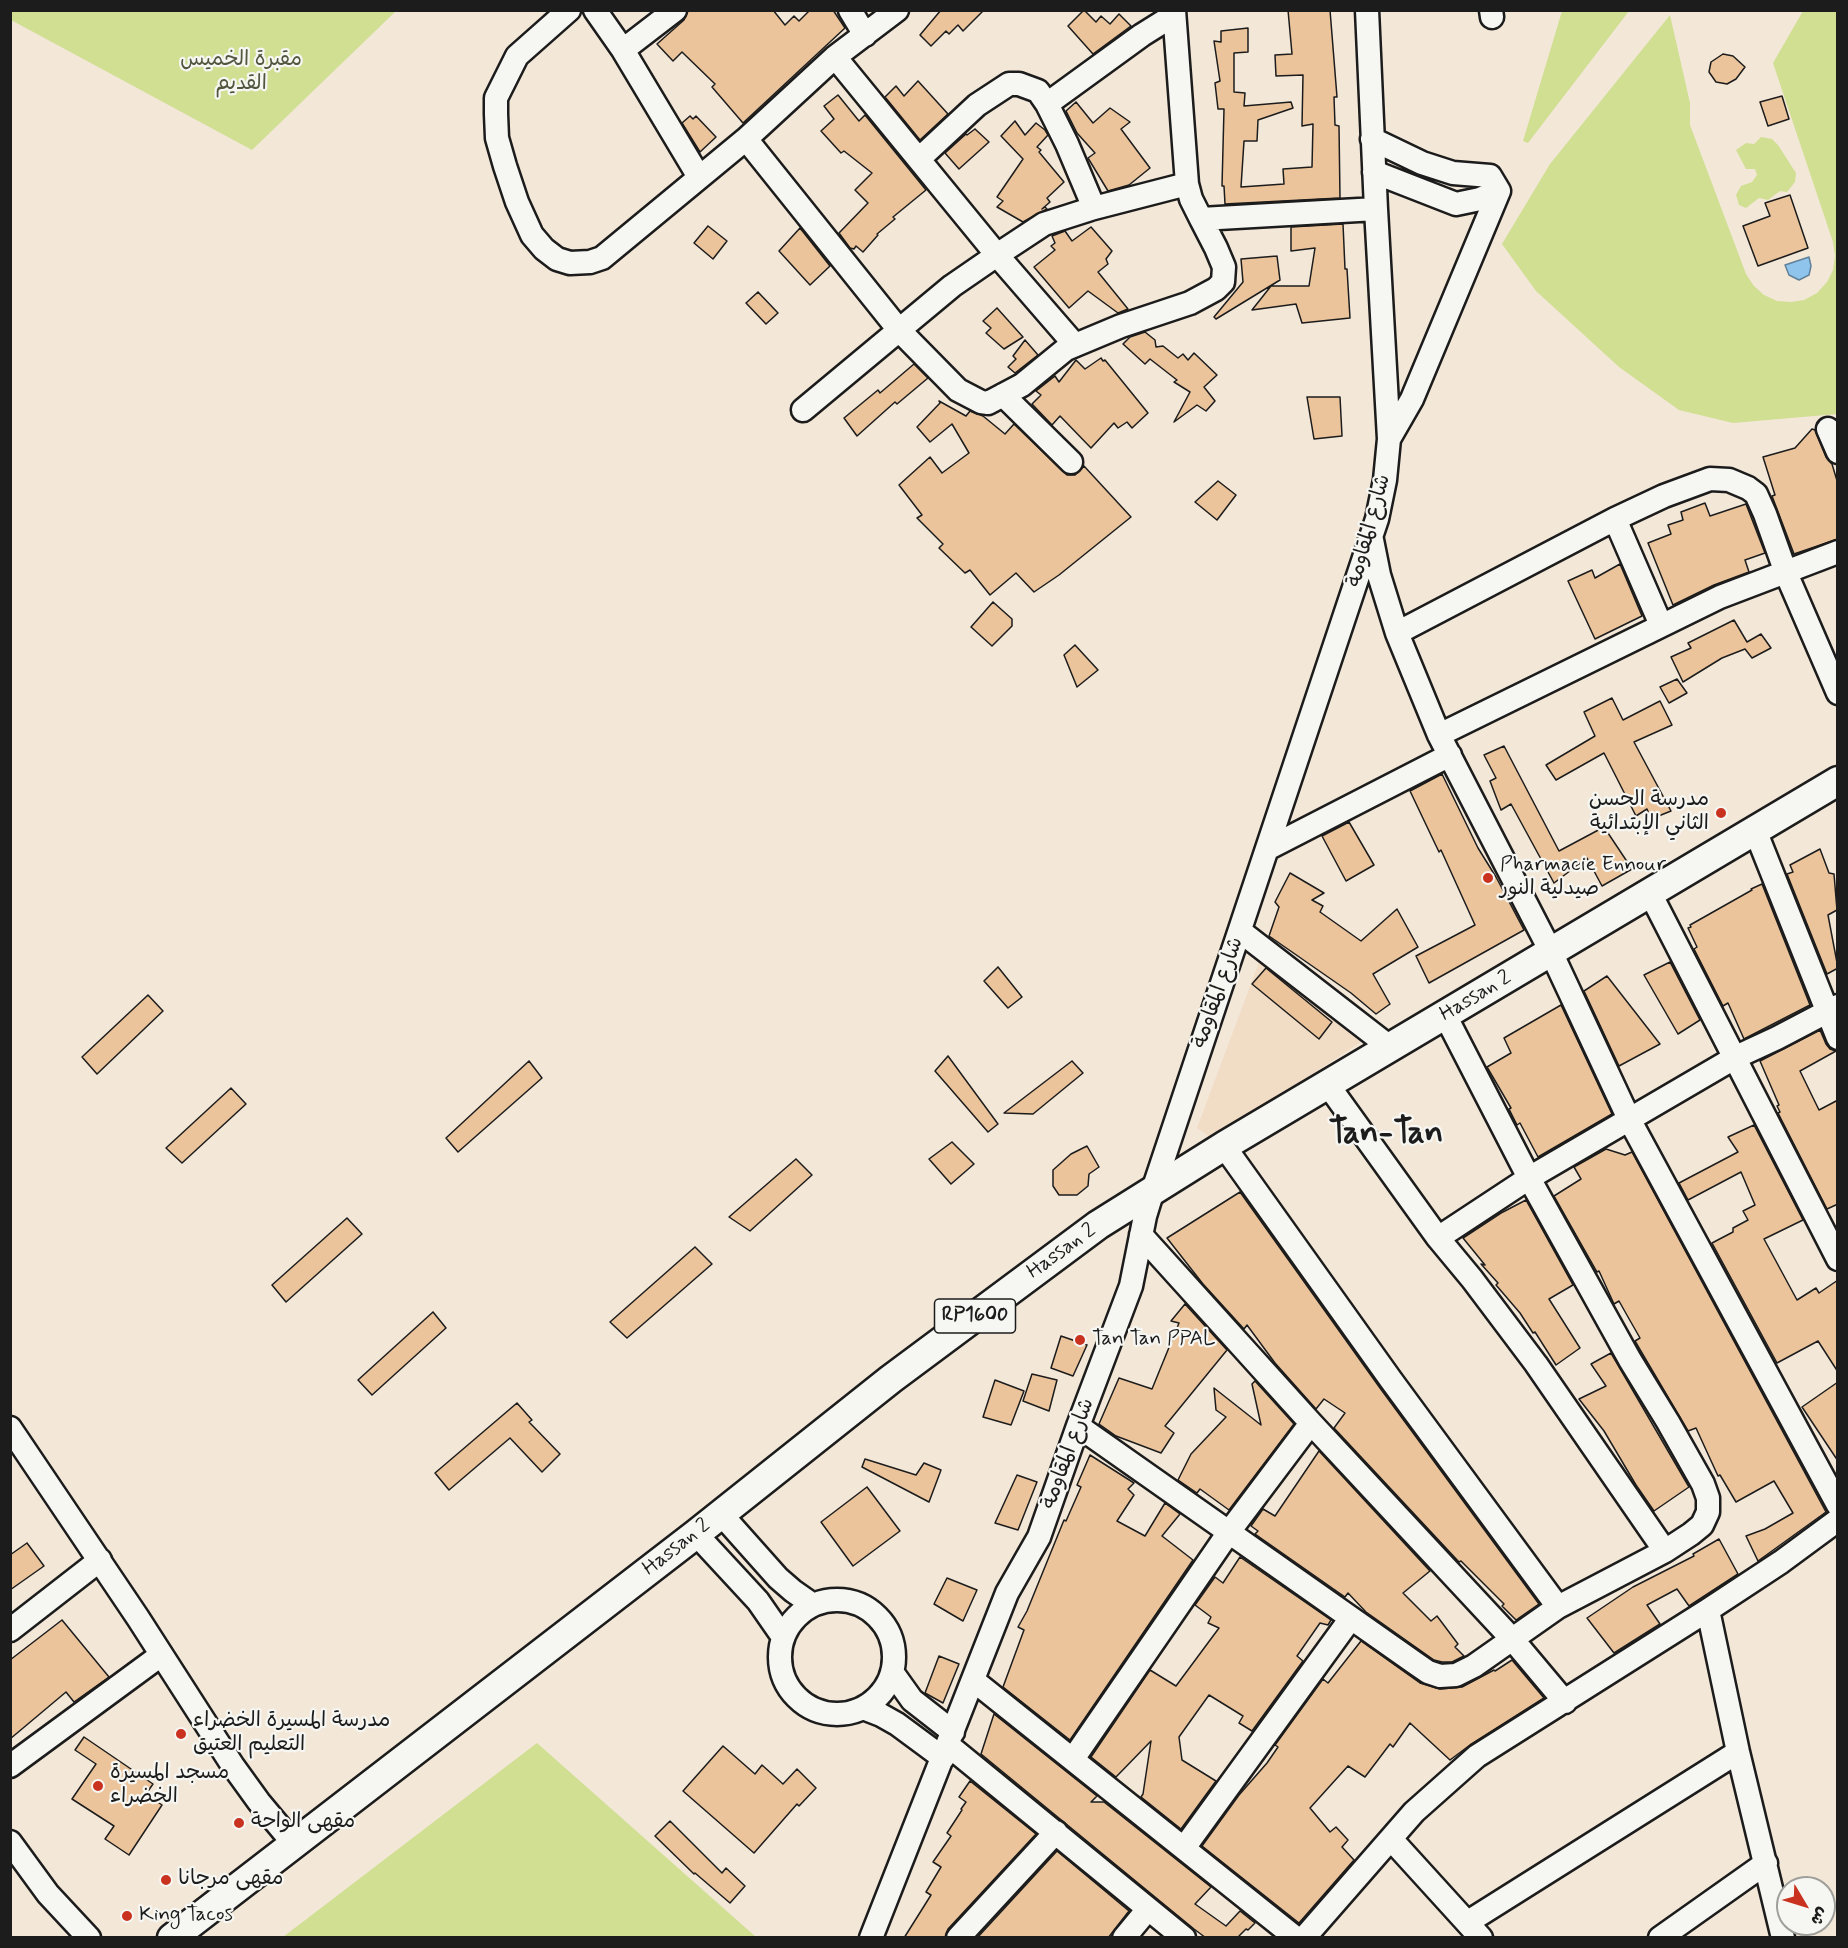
<!DOCTYPE html>
<html>
<head>
<meta charset="utf-8">
<style>
  body { margin:0 }
  #map { position:relative; width:1848px; height:1948px; overflow:hidden; background:#f3e7d8; font-family:Mynerve,"Playpen Sans Arabic",sans-serif }
  canvas { display:block }
  .frame { position:absolute; inset:0; border:12px solid #1c1c1c; pointer-events:none }
  .north { position:absolute; left:1776px; top:1876px; width:60px; height:60px; box-sizing:border-box; background:#f6f6f2; border:2px solid #9f9f9c; border-radius:50%; rotate:128deg; font-size:16px; font-weight:700; line-height:24px; text-align:center; color:#1c1c1c }
  .north::after { content:''; display:block; margin:auto; width:21px; height:27px; background:#c8321e; clip-path:polygon(50% 0,100% 100%,50% 72%,0 100%) }
</style>
</head>
<body>
<div id="map">
<canvas width="1848" height="1948"></canvas>
<div class="frame"></div>
<div class="north">ش</div>
</div>
<script>
const ctx = document.querySelector('canvas').getContext('2d');
ctx.lineJoin = 'round';
function paint(path, color) { ctx.fillStyle = color; ctx.fill(path, 'evenodd'); }
const poly = rows => new Path2D(rows.map(r => 'M' + r).join(''));
function strokePath(path, color, width, dash) { ctx.strokeStyle = color; ctx.lineWidth = width; ctx.lineCap = dash ? 'butt' : 'round'; ctx.setLineDash(dash || []); ctx.stroke(path); }
function write(font, color, halo, rows, align = 'center') {
  ctx.font = font + ' Mynerve,"Playpen Sans Arabic",sans-serif'; ctx.lineWidth = 4.5; ctx.setLineDash([]); ctx.textBaseline = 'middle'; ctx.strokeStyle = halo; ctx.fillStyle = color; for (const [text, x, y, turn = 0] of rows) {
    ctx.save(); ctx.translate(x, y); ctx.rotate((+turn || 0) * Math.PI / 180); ctx.textAlign = isNaN(turn) ? turn : align; if (halo) ctx.strokeText(text, 0, 0); ctx.fillText(text, 0, 0); ctx.restore();
  }
}
const built = poly([
  [1261,957,1361,1042,1213,1139,1197,1128]
]);
const green = poly([
  [10,11,11,10,396,11,252,150,11,20],
  [1562,11,1629,11,1528,143,1523,141],
  [1803,11,1837,11,1837,414,1733,423,1679,410,1619,367,1536,291,1502,244,1550,164,1670,15,1690,103,1690,125,1746,274,1754,286,1764,295,1777,301,1791,302,1804,300,1817,293,1827,282,1833,270,1835,256,1833,242,1773,63],
  [1761,137,1772,139,1778,145,1796,173,1795,182,1787,192,1780,191,1768,200,1759,198,1746,208,1739,205,1736,195,1741,186,1752,182,1757,175,1755,169,1746,169,1736,150,1746,143,1754,144],
  [537,1743,756,1937,283,1937]
]);
const water = poly([
  [1809,257,1811,266,1809,275,1799,280,1789,275,1785,265,1809,257]
]);
const building = poly([
  [688,10,773,10,785,25,794,16,799,21,810,10,833,10,845,28,743,123,712,87,715,84,682,52,673,61,657,44,684,20,688,10],
  [941,10,984,10,963,31,958,25,949,34,946,31,931,46,920,35,941,10],
  [1084,10,1096,22,1101,16,1110,24,1119,14,1131,26,1093,54,1068,26,1084,10],
  [1288,10,1330,10,1337,97,1334,97,1335,125,1339,126,1340,198,1225,204,1224,186,1222,186,1224,109,1218,109,1215,83,1220,81,1214,41,1221,42,1221,31,1248,28,1248,52,1234,53,1234,92,1245,93,1244,106,1291,102,1293,108,1258,120,1257,141,1244,141,1241,187,1284,184,1283,169,1312,167,1313,124,1302,126,1303,75,1276,76,1275,55,1292,54,1288,10],
  [1723,54,1733,56,1745,67,1736,79,1727,84,1716,82,1709,72,1711,62,1723,54],
  [918,81,948,114,920,140,885,97,896,86,904,96,918,81],
  [838,95,859,121,865,115,926,190,893,217,895,219,877,234,878,235,863,252,856,246,854,249,850,248,839,233,868,203,855,190,872,173,844,151,841,153,821,131,834,119,824,106,838,95],
  [1782,96,1789,119,1768,126,1760,102,1782,96],
  [1076,102,1093,123,1110,108,1130,122,1121,129,1150,168,1129,185,1108,191,1088,158,1095,153,1077,133,1066,111,1076,102],
  [690,116,693,119,696,116,716,137,700,152,682,123,690,116],
  [1015,121,1025,135,1036,123,1045,130,1048,135,1037,147,1041,150,1039,152,1064,182,1047,198,1050,202,1042,209,1045,207,1047,209,1023,222,997,207,1003,201,997,197,1023,159,1001,136,1015,121],
  [975,129,989,142,959,169,945,153,966,134,967,135,975,129],
  [1790,195,1808,248,1758,266,1743,226,1770,216,1765,203,1790,195],
  [1343,224,1345,269,1347,269,1350,318,1302,323,1296,304,1252,310,1271,286,1309,286,1315,248,1291,251,1291,227,1343,224],
  [708,226,727,241,713,259,694,243,708,226],
  [1091,227,1112,251,1106,259,1108,264,1098,272,1128,309,1118,313,1088,291,1069,308,1034,267,1055,250,1051,246,1055,243,1052,236,1065,231,1072,241,1091,227],
  [800,228,830,266,810,285,779,251,800,228],
  [1277,256,1280,280,1216,319,1214,317,1243,282,1241,259,1277,256],
  [758,292,778,313,766,324,746,303,758,292],
  [997,308,1023,337,1004,349,986,333,991,328,983,321,997,308],
  [1145,332,1155,340,1156,347,1163,346,1178,358,1183,354,1188,360,1194,353,1217,375,1204,387,1215,401,1206,411,1197,405,1174,422,1190,392,1174,382,1177,380,1150,359,1145,364,1123,344,1130,337,1145,332],
  [1025,340,1038,355,1015,373,1008,367,1016,359,1013,356,1025,340],
  [1101,358,1103,361,1105,360,1148,413,1132,428,1127,422,1118,428,1114,423,1091,448,1060,416,1052,425,1032,404,1041,395,1036,391,1055,376,1059,382,1076,360,1085,369,1101,358],
  [914,364,928,378,897,404,895,402,857,436,844,418,878,390,880,393,914,364],
  [1307,397,1340,397,1342,436,1314,439,1307,397],
  [939,401,966,416,970,411,983,416,1005,434,1014,424,1067,475,1075,475,1084,466,1131,517,1059,575,1034,592,1016,573,990,595,970,570,965,573,939,548,943,544,917,518,922,515,899,485,930,457,942,473,969,453,952,424,930,442,917,427,940,403,939,401],
  [1812,429,1815,430,1826,457,1832,464,1838,484,1838,539,1794,554,1772,496,1775,495,1763,457,1795,448,1812,429],
  [1218,481,1236,495,1217,520,1195,502,1218,481],
  [1705,503,1710,516,1746,504,1765,553,1745,560,1749,572,1714,585,1673,605,1648,543,1671,534,1668,525,1683,520,1681,512,1705,503],
  [1620,564,1642,616,1595,639,1568,581,1592,570,1595,578,1620,564],
  [993,602,1012,619,1012,626,992,646,971,627,993,602],
  [1734,620,1747,642,1761,634,1771,648,1752,658,1745,649,1722,658,1683,682,1671,657,1691,648,1688,643,1734,620],
  [1075,645,1098,670,1077,687,1064,655,1075,645],
  [1677,679,1687,693,1669,703,1660,687,1677,679],
  [1612,698,1623,720,1660,701,1672,725,1634,742,1671,811,1651,819,1647,809,1636,816,1604,753,1556,780,1546,765,1595,736,1584,712,1612,698],
  [1504,746,1559,851,1604,827,1632,869,1602,886,1587,858,1554,883,1511,804,1501,810,1490,781,1496,778,1484,755,1504,746],
  [1442,774,1478,848,1496,877,1524,930,1429,983,1416,956,1475,925,1441,850,1439,852,1410,791,1442,774],
  [1349,822,1374,865,1346,881,1322,836,1349,822],
  [1820,849,1829,873,1834,874,1837,910,1828,915,1838,968,1827,974,1787,874,1793,872,1790,865,1820,849],
  [1290,873,1324,893,1312,900,1323,906,1320,912,1361,941,1397,909,1418,947,1373,974,1390,1004,1376,1014,1351,993,1269,936,1279,907,1275,902,1290,873],
  [1762,884,1810,1005,1744,1039,1728,1003,1723,1006,1694,949,1697,947,1688,928,1691,927,1690,925,1752,890,1751,889,1762,884],
  [1670,962,1700,1020,1678,1034,1644,975,1670,962],
  [998,967,1022,997,1008,1008,984,981,998,967],
  [1266,968,1332,1022,1319,1039,1252,984,1266,968],
  [1607,976,1660,1044,1619,1066,1584,991,1607,976],
  [148,995,163,1011,97,1074,82,1057,148,995],
  [1561,1005,1612,1114,1538,1157,1520,1123,1517,1125,1509,1109,1511,1108,1487,1067,1511,1053,1504,1038,1561,1005],
  [1820,1030,1826,1044,1830,1049,1836,1051,1800,1071,1819,1110,1838,1100,1838,1204,1827,1209,1778,1113,1780,1112,1777,1106,1779,1105,1760,1061,1820,1030],
  [948,1056,998,1124,988,1132,935,1071,948,1056],
  [529,1061,542,1078,458,1152,446,1138,529,1061],
  [1072,1061,1083,1073,1033,1114,1004,1113,1072,1061],
  [231,1088,246,1104,182,1163,166,1148,231,1088],
  [1754,1125,1803,1220,1764,1239,1797,1300,1816,1288,1819,1293,1838,1280,1838,1372,1818,1341,1777,1363,1712,1243,1733,1232,1733,1228,1748,1220,1743,1211,1755,1205,1741,1172,1688,1200,1679,1183,1738,1152,1728,1137,1754,1125],
  [952,1142,974,1164,951,1184,929,1159,952,1142],
  [1087,1146,1099,1167,1089,1174,1088,1186,1077,1195,1059,1195,1053,1186,1053,1170,1071,1154,1087,1146],
  [1606,1149,1625,1155,1632,1152,1826,1512,1758,1561,1746,1536,1765,1529,1793,1513,1774,1481,1736,1502,1720,1475,1718,1476,1696,1428,1688,1431,1642,1353,1635,1341,1640,1338,1628,1317,1619,1301,1614,1304,1599,1271,1597,1272,1554,1196,1581,1179,1574,1167,1606,1149],
  [796,1159,812,1175,750,1231,729,1217,796,1159],
  [1240,1192,1380,1388,1539,1604,1516,1620,1502,1606,1504,1604,1461,1561,1459,1562,1334,1428,1345,1413,1324,1399,1316,1409,1275,1363,1247,1325,1244,1329,1203,1284,1167,1238,1240,1192],
  [1526,1200,1573,1285,1549,1299,1580,1348,1556,1365,1535,1332,1533,1333,1520,1313,1496,1285,1498,1283,1481,1264,1485,1265,1463,1238,1501,1213,1526,1200],
  [347,1218,362,1234,286,1302,272,1285,347,1218],
  [695,1247,712,1264,627,1338,610,1322,695,1247],
  [1185,1304,1227,1350,1165,1426,1174,1433,1161,1453,1116,1436,1099,1424,1119,1378,1152,1389,1179,1323,1171,1321,1185,1304],
  [433,1312,446,1328,372,1395,358,1380,433,1312],
  [1061,1336,1087,1345,1073,1376,1051,1368,1061,1336],
  [1611,1353,1689,1487,1654,1511,1636,1485,1604,1431,1579,1399,1606,1386,1591,1364,1611,1353],
  [1032,1374,1057,1380,1049,1411,1023,1401,1032,1374],
  [995,1380,1024,1391,1011,1425,983,1417,995,1380],
  [1255,1381,1294,1424,1229,1510,1200,1489,1197,1493,1178,1480,1191,1454,1226,1417,1216,1410,1214,1388,1261,1425,1252,1384,1255,1381],
  [1838,1382,1838,1461,1802,1407,1838,1382],
  [517,1403,532,1420,529,1422,560,1454,542,1472,510,1438,449,1490,435,1473,517,1403],
  [1319,1451,1430,1571,1403,1593,1431,1621,1437,1616,1458,1644,1455,1647,1464,1656,1452,1662,1442,1662,1434,1660,1366,1612,1348,1593,1345,1597,1255,1534,1258,1531,1251,1526,1263,1509,1275,1516,1319,1451],
  [1090,1455,1134,1483,1128,1489,1134,1495,1117,1521,1145,1536,1165,1503,1180,1514,1162,1536,1193,1560,1070,1740,1003,1687,1024,1630,1018,1627,1027,1611,1064,1520,1066,1521,1081,1487,1077,1485,1090,1455],
  [865,1459,916,1475,924,1463,941,1470,929,1502,862,1467,865,1459],
  [1017,1475,1037,1482,1018,1530,995,1523,1017,1475],
  [867,1487,900,1531,853,1566,821,1522,867,1487],
  [1719,1539,1738,1574,1689,1606,1677,1589,1647,1605,1660,1624,1614,1653,1587,1618,1633,1587,1694,1556,1693,1554,1719,1539],
  [27,1543,44,1566,10,1590,10,1555,27,1543],
  [1240,1557,1331,1620,1328,1625,1320,1623,1297,1656,1303,1661,1252,1731,1239,1723,1243,1716,1209,1695,1179,1737,1182,1760,1216,1781,1181,1829,1141,1797,1143,1794,1151,1741,1116,1777,1091,1757,1150,1670,1176,1686,1219,1628,1208,1623,1211,1617,1195,1605,1215,1577,1223,1583,1240,1557],
  [947,1578,977,1590,963,1621,934,1604,947,1578],
  [62,1620,109,1677,74,1702,66,1692,10,1739,10,1660,62,1620],
  [1361,1641,1420,1683,1440,1689,1462,1687,1494,1670,1495,1671,1512,1660,1544,1698,1470,1745,1450,1760,1410,1723,1393,1747,1390,1744,1365,1777,1348,1766,1310,1808,1330,1832,1336,1827,1348,1840,1342,1847,1354,1860,1299,1923,1202,1846,1239,1795,1267,1763,1278,1747,1275,1745,1323,1679,1328,1683,1361,1641],
  [939,1656,959,1664,943,1703,925,1693,939,1656],
  [994,1714,1097,1796,1091,1802,1104,1802,1211,1887,1195,1904,1226,1926,1240,1911,1255,1923,1248,1930,1246,1929,1239,1936,1241,1938,1206,1938,1194,1929,981,1754,994,1714],
  [84,1737,153,1784,146,1794,162,1805,129,1855,105,1839,114,1826,72,1799,96,1764,75,1750,84,1737],
  [723,1746,755,1774,762,1765,783,1784,797,1769,816,1788,799,1806,797,1804,754,1853,683,1791,723,1746],
  [970,1781,1036,1834,948,1929,945,1938,904,1938,931,1895,926,1892,941,1867,933,1862,951,1836,947,1833,962,1810,961,1809,966,1802,959,1797,970,1781],
  [670,1821,722,1873,726,1868,745,1886,730,1903,695,1873,694,1874,655,1836,670,1821],
  [1057,1851,1129,1911,1108,1938,977,1938,1057,1851]
]);
const minor = poly([
  [569,10,517,56,496,98,496,114,497,138,505,166,517,202,532,235,544,249,557,259,570,263,590,262,602,258,746,139,835,57,897,10],
  [595,10,623,50,675,10],
  [850,10,865,35],
  [1174,10,1187,184,1191,199,1201,219,1376,209],
  [1491,10,1492,17],
  [623,50,699,177],
  [1047,104,1142,35,1174,15],
  [746,139,899,330,958,390,981,402,988,403,1022,385,1066,349,1121,326,1190,303,1216,289,1223,282,1224,267,1216,248,1201,219],
  [1372,139,1422,163,1453,173,1490,176,1499,191],
  [919,159,977,105,1009,84,1019,84,1038,91,1047,104,1067,144,1094,208],
  [1374,172,1456,204,1480,199,1499,191],
  [1075,345,997,255,1044,224,1094,208,1187,184],
  [1003,395,1071,462],
  [803,410,952,286,997,255,835,57],
  [1828,429,1838,452],
  [1389,439,1412,399,1499,191],
  [1615,519,1661,625],
  [1372,540,1379,575,1397,633,1439,735,1551,952,1629,1119,1838,1505],
  [1397,633,1615,519,1664,496,1710,479,1729,480,1748,488,1756,494,1765,514,1786,573,1838,693],
  [1439,735,1720,597,1838,552],
  [1755,830,1838,1038],
  [1269,848,1450,755],
  [1650,893,1838,1259],
  [1240,931,1391,1048],
  [1328,1085,1438,1238,1472,1279,1536,1364,1665,1551],
  [1224,1146,1391,1380,1558,1607],
  [1141,1235,1311,1423,1513,1640,1565,1702],
  [1438,1238,1529,1178,1736,1057,1777,1038,1838,1006],
  [1078,1426,1415,1663,1428,1672,1440,1676,1456,1675,1474,1666,1558,1607,1665,1551,1691,1534,1702,1525,1708,1512,1708,1498,1703,1484,1668,1422,1630,1360,1529,1178,1445,1015],
  [10,1428,138,1618,233,1766,259,1802,294,1844],
  [721,1514,778,1578,793,1591,813,1605],
  [696,1534,758,1601,783,1637],
  '780 1657a57 57 0 1 1 114 0a57 57 0 1 1-114 0Z',
  [1708,1610,1738,1752,1783,1938],
  [10,1630,100,1560],
  [892,1672,912,1700,953,1732],
  [973,1680,1296,1938],
  [863,1708,881,1715,897,1724,943,1758],
  [948,1745,1184,1938],
  [1073,1759,1229,1532,1311,1423],
  [10,1766,161,1655],
  [1391,1839,1481,1938],
  [10,1842,48,1894,89,1938],
  [1184,1848,1351,1618],
  [1468,1922,1738,1752],
  [871,1938,1007,1593,1039,1537,1078,1426,1131,1286,1145,1216,1153,1190,1377,519,1385,480,1389,439,1376,209,1367,10],
  [958,1938,1056,1832],
  [1124,1938,1148,1909],
  [1304,1938,1414,1812,1477,1756,1708,1610,1781,1562,1838,1520],
  [1660,1938,1766,1863]
]);
const major = poly([
  [172,1938,696,1534,891,1379,1098,1225,1224,1146,1838,781]
]);
const markers = [
  [1721,813,6,"#c8321e"],
  [1488,878,6,"#c8321e"],
  [1080,1340,6,"#c8321e"],
  [181,1734,6,"#c8321e"],
  [98,1786,6,"#c8321e"],
  [239,1823,6,"#c8321e"],
  [166,1880,6,"#c8321e"],
  [127,1916,6,"#c8321e"]
];
const shields = [
  [975,1316,81]
];
const shieldNames = [
  ["RP1600",975,1316]
];
const parkNames = [
  ["مقبرة الخميس",241,61],
  ["القديم",241,85]
];
const streetNames = [
  ["شارع المقاومة",1370,531,-75],
  ["شارع المقاومة",1219,993,-71],
  ["Hassan 2",1476,997,-31],
  ["Hassan 2",1062,1252,-36],
  ["شارع المقاومة",1069,1454,-70],
  ["Hassan 2",677,1548,-38]
];
const poiNames = [
  ["مدرسة الحسن",1709,801,"right"],
  ["الثاني الإبتدائية",1709,825,"right"],
  ["Pharmacie Ennour",1500,866],
  ["صيدلية النور",1500,890],
  ["Tan Tan PPAL",1092,1340],
  ["مدرسة المسيرة الخضراء",193,1722],
  ["التعليم العتيق",193,1746],
  ["مسجد المسيرة",110,1774],
  ["الخضراء",110,1798],
  ["مقهى الواحة",251,1823],
  ["مقهى مرجانا",178,1880],
  ["King Tacos",139,1916]
];
const townNames = [
  ["Tan-Tan",1386,1135]
];
paint(built, '#f1dcc6');
paint(green, '#d0df92');
paint(water, '#8fc4ed');
strokePath(water, '#618199', 1.5);
paint(building, '#ebc49b');
strokePath(building, '#1c1c1c', 1.5);
strokePath(minor, '#1c1c1c', 27);
strokePath(major, '#1c1c1c', 33);
strokePath(minor, '#f6f6f2', 22);
strokePath(major, '#f6f6f2', 28);
for (const [x, y, r, color] of markers) { const dot = new Path2D(); dot.arc(x, y, r, 0, 2 * Math.PI); ctx.fillStyle = color; ctx.fill(dot); strokePath(dot, '#f6f6f2', 2); }
for (const [x, y, w] of shields) { const box = new Path2D(); box.roundRect(x - w / 2, y - 17, w, 34, 4.5); ctx.fillStyle = '#f6f6f2'; ctx.fill(box); strokePath(box, '#1c1c1c', 1.5); }
write('bold 20px', '#1c1c1c', null, shieldNames);
write('21px', '#52563f', '#f6f6f2', parkNames);
write('21px', '#1c1c1c', '#f6f6f2', streetNames);
write('21px', '#1c1c1c', '#f6f6f2', poiNames, 'left');
write('bold 33px', '#1c1c1c', '#f6f6f2', townNames);
</script>
</body>
</html>
